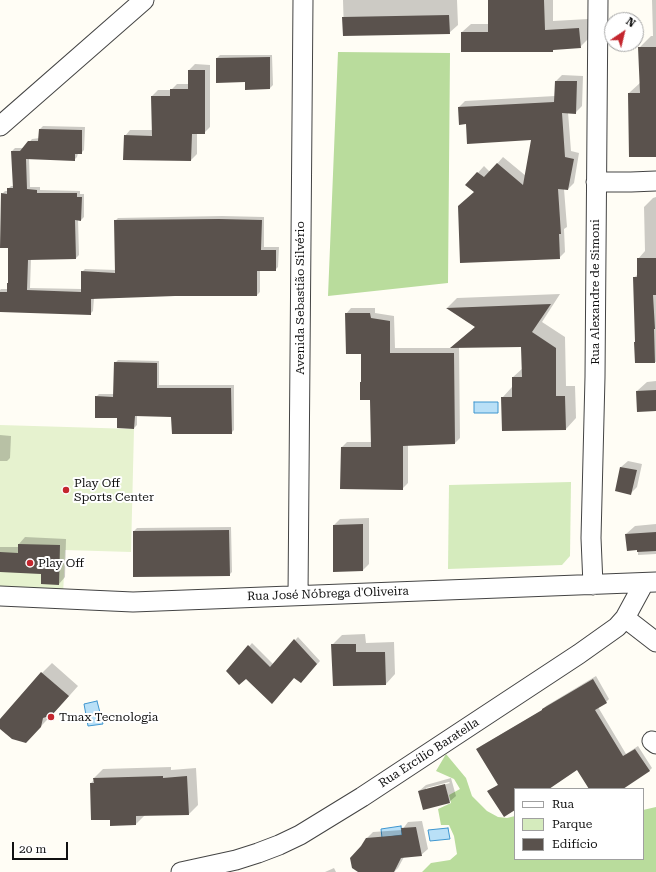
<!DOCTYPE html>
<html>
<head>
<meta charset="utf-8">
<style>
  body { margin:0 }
  #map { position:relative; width:656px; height:872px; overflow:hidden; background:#fffdf5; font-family:"Roboto Serif",serif }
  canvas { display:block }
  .legend { position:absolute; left:514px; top:788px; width:130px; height:72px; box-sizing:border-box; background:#fff; border:1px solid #a0a0a0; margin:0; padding:5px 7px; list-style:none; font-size:12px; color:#111 }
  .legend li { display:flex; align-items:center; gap:8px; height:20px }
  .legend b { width:20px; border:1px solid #a0a0a0 }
  .north { position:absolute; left:604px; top:12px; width:40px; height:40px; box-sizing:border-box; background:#fff; border:1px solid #a0a0a0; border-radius:50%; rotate:35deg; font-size:11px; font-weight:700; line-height:16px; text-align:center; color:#111 }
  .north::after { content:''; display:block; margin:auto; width:14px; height:18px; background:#c4262e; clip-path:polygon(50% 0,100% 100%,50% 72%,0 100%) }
  .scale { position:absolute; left:12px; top:842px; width:56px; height:18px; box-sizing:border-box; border:2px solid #111; border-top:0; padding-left:5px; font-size:12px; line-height:14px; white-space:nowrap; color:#111; -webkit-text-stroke:3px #fff; paint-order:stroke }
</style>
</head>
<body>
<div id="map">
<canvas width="656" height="872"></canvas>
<ul class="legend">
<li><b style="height:5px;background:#fff"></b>Rua</li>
<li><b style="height:11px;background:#d5ebbd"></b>Parque</li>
<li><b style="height:11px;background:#5a524d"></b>Edifício</li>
</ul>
<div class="north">N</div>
<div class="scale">20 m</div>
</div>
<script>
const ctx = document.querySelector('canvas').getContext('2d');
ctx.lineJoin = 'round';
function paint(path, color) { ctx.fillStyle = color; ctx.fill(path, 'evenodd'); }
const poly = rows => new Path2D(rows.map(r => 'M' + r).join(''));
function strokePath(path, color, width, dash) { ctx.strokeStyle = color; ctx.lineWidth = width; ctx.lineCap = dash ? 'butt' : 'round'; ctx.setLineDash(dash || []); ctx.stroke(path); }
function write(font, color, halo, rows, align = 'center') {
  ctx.font = font + ' "Roboto Serif",serif'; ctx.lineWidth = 4; ctx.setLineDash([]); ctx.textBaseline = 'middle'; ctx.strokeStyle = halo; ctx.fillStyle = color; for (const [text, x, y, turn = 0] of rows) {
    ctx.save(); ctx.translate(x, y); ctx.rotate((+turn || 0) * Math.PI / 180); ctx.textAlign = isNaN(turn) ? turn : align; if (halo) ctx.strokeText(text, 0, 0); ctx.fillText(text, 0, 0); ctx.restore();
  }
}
const green = poly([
  [571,482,570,556,562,565,448,569,449,485]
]);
const forest = poly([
  [338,52,450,53,448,283,328,296],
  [446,754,466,778,472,796,487,811,498,817,507,818,515,816,515,859,643,859,643,810,656,807,656,872,422,872,431,863,450,860,457,854,454,836,449,825,441,825,438,809,451,803,449,795,460,789,454,779,436,771]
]);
const pitch = poly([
  [0,425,134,429,131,552,65,550,63,596,0,594]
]);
const water = poly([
  [474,402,498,402,498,413,474,413,474,402],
  [97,701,103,724,88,726,84,704,97,701],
  [401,826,402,835,382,838,381,829,401,826],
  [448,828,450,839,430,841,428,830,448,828]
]);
const shadow = poly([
  [343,0,457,0,458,25,449,33,344,35],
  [489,0,553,0,553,21,588,19,589,38,580,47,555,49,552,51,462,32,471,24,489,24],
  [652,0,656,0,656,156,629,93,641,82,639,48,651,36,653,36],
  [220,55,272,55,273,85,270,88,246,81,217,58],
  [195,64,210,65,210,127,204,133,197,133,197,154,191,160,125,136,130,130,153,130,152,96,158,90,171,90,177,84,189,84,189,70],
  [562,75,583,76,582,106,576,112,568,112,571,151,579,153,574,183,568,189,564,189,567,227,564,229,565,252,559,258,467,185,484,166,490,172,503,157,526,176,532,139,467,123,459,107,465,101,555,96,556,81],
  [43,126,85,127,84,150,81,153,78,153,77,157,74,160,29,158,30,187,40,187,40,190,80,191,80,194,84,194,84,217,81,220,78,219,79,255,76,258,31,259,30,288,82,289,82,272,85,269,116,270,115,221,118,218,222,216,264,217,264,247,279,247,278,267,275,270,260,270,260,292,257,295,175,295,94,298,93,311,90,314,0,311,0,290,1,289,8,289,9,247,2,194,5,191,8,191,8,189,11,186,14,186,12,151,15,148,24,148,32,139,40,138,40,129],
  [656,197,656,362,636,362,636,341,634,278,638,274,638,259,645,251,644,207,653,198],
  [560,294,542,322,565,337,566,386,575,386,576,418,566,429,502,398,512,387,513,387,513,377,523,368,522,346,459,347,460,438,455,443,408,445,408,483,402,489,342,447,347,442,371,442,371,399,362,381,362,353,346,314,351,308,375,308,375,313,394,316,395,348,452,348,476,326,447,308,457,298],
  [118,360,159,361,159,385,234,385,234,430,231,433,172,416,137,415,137,425,134,428,118,417,96,397,99,394,114,394,115,363],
  [656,381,656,410,637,391,647,382],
  [0,435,11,436,10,458,7,461,0,461],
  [628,461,642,464,637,487,630,494,616,490,621,467],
  [369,518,369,564,363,570,334,525,340,519],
  [656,524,656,554,638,555,638,549,626,534,635,526],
  [231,527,232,572,229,575,134,531,137,528],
  [25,537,66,539,65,577,59,584,42,573,0,571,0,547,19,547,19,544],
  [365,634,366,643,394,642,395,674,386,684,332,645,342,635],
  [298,637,320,661,304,679,294,677,246,677,228,671,252,643,273,664],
  [52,663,78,686,62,704,26,742,0,727,0,721,42,673],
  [596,676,609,699,606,702,598,707,626,754,638,746,652,768,649,771,621,789,590,789,577,769,545,789,515,789,515,808,492,789,499,784,478,749,481,746,543,710,546,706],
  [171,767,171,770,196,768,198,805,189,814,145,815,136,824,111,819,91,783,94,780,94,778,103,769],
  [451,778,456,796,449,802,419,791,426,785],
  [449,782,450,783,426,790,426,788],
  [422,821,428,849,421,855,404,857,398,868,394,872,360,872,362,847,366,839,373,832,402,830,408,822],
  [334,868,336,872,325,872]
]);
const building = poly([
  [488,0,544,0,545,30,579,28,581,48,553,50,553,52,461,52,461,32,488,32],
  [449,15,450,34,343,36,342,17],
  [638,47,656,47,656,157,629,157,628,93,640,93],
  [270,57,270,89,245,90,245,82,216,83,216,58],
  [188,70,205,70,205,134,192,134,191,161,123,160,124,135,152,136,151,96,170,96,170,89,188,89],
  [555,81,577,81,576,114,562,113,565,157,574,159,568,190,558,189,561,234,559,234,560,259,460,263,458,206,474,192,465,185,477,172,484,177,497,163,523,185,531,140,467,144,466,124,459,125,458,107,554,102],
  [39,129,82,130,82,154,75,154,75,161,26,159,27,189,37,190,37,193,77,193,77,197,82,197,81,221,75,220,76,259,28,260,27,290,81,292,81,271,115,273,114,220,219,219,262,220,261,250,276,250,276,271,257,271,257,296,175,296,91,299,91,315,0,312,0,292,7,292,7,283,8,283,8,248,0,248,1,193,7,194,7,188,13,188,11,151,20,151,28,141,38,141],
  [637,258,656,258,656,295,653,295,655,329,654,329,655,363,635,363,634,342,635,342,633,277,637,277],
  [551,304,532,332,556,348,556,396,565,396,566,430,502,431,501,397,512,397,512,377,522,377,521,347,450,348,475,327,446,308],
  [345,313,370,313,371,318,390,321,390,353,454,353,455,444,403,446,403,490,340,489,341,447,371,447,370,400,360,400,360,382,361,382,361,354,346,354],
  [114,362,157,363,157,388,231,388,232,434,172,434,171,417,135,416,134,429,117,428,117,418,95,418,95,396,113,397],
  [656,390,656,411,637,412,636,391],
  [620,467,637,470,631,495,615,491],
  [363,524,363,571,333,572,333,525],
  [229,530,230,576,133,577,133,531],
  [656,532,656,551,637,552,637,550,627,551,625,534],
  [18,544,60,545,59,585,41,584,41,574,0,572,0,552,18,553],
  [294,639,317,664,301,683,294,678,272,704,246,679,239,685,226,671,248,645,270,667],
  [331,644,356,644,356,652,385,652,386,685,333,686],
  [41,672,69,696,52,715,43,718,41,727,26,743,12,739,0,729,0,719],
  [593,679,607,703,595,710,623,756,635,749,650,771,623,789,589,789,577,770,549,789,515,789,515,810,504,817,487,791,498,785,476,749,542,710,542,709],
  [163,776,163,778,187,776,189,815,136,816,136,825,110,826,110,820,91,820,90,783,94,783,93,778],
  [445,784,450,803,423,810,418,791],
  [416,827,422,856,401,858,394,872,358,872,352,868,350,858,361,846,366,838,402,835,401,828]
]);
const minor = poly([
  [0,126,144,0],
  [596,182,631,182,656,181],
  [593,585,591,538,595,377,598,0],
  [298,595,303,0],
  [0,596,133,602,656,582],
  [625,618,656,642],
  [652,741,656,744],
  [181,872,236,860,258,853,279,845,300,835,362,797,579,654,617,627,625,618,644,583]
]);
const markers = [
  [66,490,4,"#c4262e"],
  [30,563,4,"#c4262e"],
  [51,717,4,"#c4262e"]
];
const streetNames = [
  ["Rua Alexandre de Simoni",595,292,-90],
  ["Avenida Sebastião Silvério",300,298,-90],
  ["Rua José Nóbrega d'Oliveira",328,594,-2],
  ["Rua Ercílio Baratella",429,753,-33]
];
const poiNames = [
  ["Play Off",74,483],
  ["Sports Center",74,497],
  ["Play Off",38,563],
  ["Tmax Tecnologia",59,717]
];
paint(green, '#d5ebbd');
paint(forest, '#b9dc9c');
paint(pitch, '#e6f2cf');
paint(water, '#b9e0f7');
strokePath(water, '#3f96cf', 1);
paint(shadow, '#0003');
paint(building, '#5a524d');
strokePath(minor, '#444', 21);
strokePath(minor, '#fff', 19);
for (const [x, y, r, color] of markers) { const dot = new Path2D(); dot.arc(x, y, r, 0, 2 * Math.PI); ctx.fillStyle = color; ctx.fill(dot); strokePath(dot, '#fff', 1.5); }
write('12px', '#111', '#fff', streetNames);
write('12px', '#111', '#fff', poiNames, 'left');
</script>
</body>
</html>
